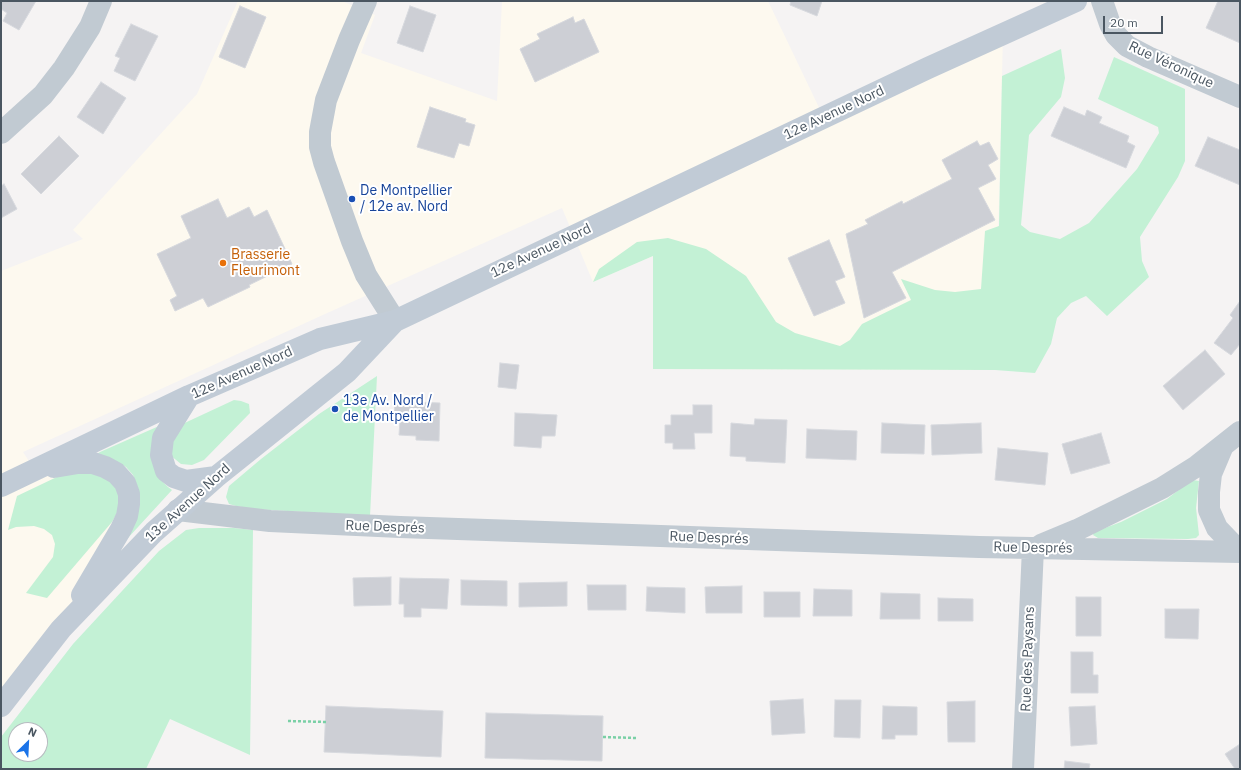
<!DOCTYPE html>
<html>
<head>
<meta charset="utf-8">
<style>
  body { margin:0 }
  #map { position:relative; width:1241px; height:770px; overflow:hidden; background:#f5f3f3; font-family:"IBM Plex Sans",sans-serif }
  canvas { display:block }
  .frame { position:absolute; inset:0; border:2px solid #4a5661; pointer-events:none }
  .north { position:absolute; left:8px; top:722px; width:40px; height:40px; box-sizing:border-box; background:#fff; border:1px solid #b7bbc0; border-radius:50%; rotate:24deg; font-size:11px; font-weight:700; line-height:16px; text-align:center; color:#4a5661 }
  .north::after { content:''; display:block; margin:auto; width:14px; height:18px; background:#1a73e8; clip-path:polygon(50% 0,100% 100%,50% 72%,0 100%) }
  .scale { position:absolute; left:1103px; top:16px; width:60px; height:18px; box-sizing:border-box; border:2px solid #4a5661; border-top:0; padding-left:5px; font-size:12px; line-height:14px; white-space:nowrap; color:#4a5661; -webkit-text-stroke:3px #fff; paint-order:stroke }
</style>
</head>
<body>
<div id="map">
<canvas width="1241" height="770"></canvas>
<div class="frame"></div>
<div class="north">N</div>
<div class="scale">20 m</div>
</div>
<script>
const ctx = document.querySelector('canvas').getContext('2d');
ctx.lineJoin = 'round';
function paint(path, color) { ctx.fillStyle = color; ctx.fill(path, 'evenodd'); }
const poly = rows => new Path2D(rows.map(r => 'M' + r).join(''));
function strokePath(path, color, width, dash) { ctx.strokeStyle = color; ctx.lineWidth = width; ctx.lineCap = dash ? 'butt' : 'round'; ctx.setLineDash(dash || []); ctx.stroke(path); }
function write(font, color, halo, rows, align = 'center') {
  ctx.font = font + ' "IBM Plex Sans",sans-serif'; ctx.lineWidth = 4; ctx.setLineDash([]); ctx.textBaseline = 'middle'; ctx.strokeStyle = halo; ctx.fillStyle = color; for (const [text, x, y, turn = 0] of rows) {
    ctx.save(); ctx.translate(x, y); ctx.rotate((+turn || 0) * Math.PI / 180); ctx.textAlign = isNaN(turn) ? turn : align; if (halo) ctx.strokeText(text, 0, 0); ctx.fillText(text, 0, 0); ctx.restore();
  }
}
const commercial = poly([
  [238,1,342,1,375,15,361,53,497,101,502,1,768,1,824,118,1003,34,995,370,653,369,653,256,593,282,562,208,325,314,23,452,34,469,129,494,61,629,1,706,1,271,83,239,73,230,197,94]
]);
const green = poly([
  [1061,49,1065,78,1061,97,1029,135,1021,225,1030,232,1060,239,1089,223,1137,169,1159,133,1158,127,1098,99,1114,57,1185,89,1185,161,1178,177,1140,237,1142,261,1149,277,1107,316,1086,296,1071,303,1057,318,1051,344,1035,373,995,370,653,369,653,256,593,282,599,269,637,242,668,238,706,249,746,276,776,322,795,333,840,346,850,340,862,324,911,300,901,279,935,290,955,292,981,289,985,231,999,226,1002,76],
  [377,376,370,516,254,509,236,506,229,504,226,497,229,486,261,459,319,414],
  [234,400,241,401,249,404,250,413,204,460,192,465,181,464,170,455,176,427],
  [159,426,157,476,168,487,172,490,127,539,136,521,140,502,138,488,133,475,126,467,114,460,97,454,100,452],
  [95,472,106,477,117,489,120,501,118,511,112,522,47,598,26,593,53,557,55,544,52,535,44,529,34,526,16,527,8,530,17,496,61,475],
  [1193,480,1199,481,1196,508,1199,535,1196,538,1188,539,1098,538,1093,535,1094,532,1121,522,1167,499,1185,485],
  [199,528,234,528,253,530,250,755,170,719,146,769,1,769,1,737,73,644,159,551,186,530],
  [16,730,40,730,40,754,16,754]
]);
const building = poly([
  [1,1,36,1,19,30,3,21,7,13,1,9,1,1],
  [791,1,822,1,817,16,790,5,791,1],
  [1218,1,1240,1,1240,43,1206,28,1218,1],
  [240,6,266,17,245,68,219,57,240,6],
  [410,6,436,15,423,52,397,43,410,6],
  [573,17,575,23,584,19,599,52,535,82,520,49,540,39,537,34,573,17],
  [131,24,158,36,135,81,114,71,120,58,115,56,131,24],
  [101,82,126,98,103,134,77,117,101,82],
  [430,107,466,119,465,122,475,125,469,146,459,143,454,158,417,147,430,107],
  [1064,107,1085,116,1087,110,1102,117,1099,123,1129,136,1127,142,1135,146,1126,168,1051,136,1064,107],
  [59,136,79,156,41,194,21,174,59,136],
  [1208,137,1240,150,1240,185,1195,166,1208,137],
  [977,141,980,146,989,142,998,159,988,165,996,179,978,188,995,220,892,272,906,298,864,318,846,234,868,224,865,220,902,201,903,204,952,179,942,160,977,141],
  [4,184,17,209,1,218,1,186,4,184],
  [218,199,227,218,249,207,254,217,267,210,292,264,249,285,250,287,208,307,203,298,175,311,170,300,177,296,157,254,191,238,181,216,218,199],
  [829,240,845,277,835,281,845,303,814,316,788,258,829,240],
  [1240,301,1240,344,1231,355,1214,343,1233,318,1230,315,1240,301],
  [1205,350,1225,374,1183,410,1163,386,1205,350],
  [500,363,519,365,516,389,498,387,500,363],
  [395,401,440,403,439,441,416,440,416,436,399,435,400,420,394,420,395,401],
  [693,405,712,405,712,433,694,433,695,449,673,449,673,443,665,443,665,425,671,425,671,415,693,415,693,405],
  [515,413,557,415,555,436,542,436,541,448,514,446,515,413],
  [755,419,787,420,785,463,746,461,746,457,730,456,731,423,754,425,755,419],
  [882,423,925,425,924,454,881,453,882,423],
  [981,423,982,453,932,455,931,425,981,423],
  [807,429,857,431,856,460,806,458,807,429],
  [1101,433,1110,463,1071,474,1062,444,1101,433],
  [998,448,1048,453,1045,485,995,480,998,448],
  [391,577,391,605,354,606,353,578,391,577],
  [400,578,449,579,447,609,421,608,421,617,404,617,404,604,399,604,400,578],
  [461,580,507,581,507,606,461,605,461,580],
  [567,582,567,606,519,607,519,583,567,582],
  [587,585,626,585,626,610,588,610,587,585],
  [742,586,742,613,706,613,705,587,742,586],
  [647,587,685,588,685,613,646,611,647,587],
  [814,589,852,590,852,616,813,616,814,589],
  [764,592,800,592,800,617,764,617,764,592],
  [881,593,920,594,920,619,880,619,881,593],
  [1076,597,1101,597,1101,636,1076,636,1076,597],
  [938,598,973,599,973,621,938,621,938,598],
  [1165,609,1199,609,1198,639,1165,638,1165,609],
  [1071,652,1093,652,1093,675,1098,675,1098,693,1071,693,1071,652],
  [803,699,805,733,772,735,770,701,803,699],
  [835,700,861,700,860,738,834,737,835,700],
  [975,701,975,742,948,742,947,702,975,701],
  [326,706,443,711,441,757,324,752,326,706],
  [883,706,917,707,917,735,895,735,895,739,882,739,883,706],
  [1095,706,1097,744,1071,746,1069,707,1095,706],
  [486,713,603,716,602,761,485,758,486,713],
  [1240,744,1240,769,1235,769,1225,754,1240,744],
  [1065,761,1090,764,1089,769,1064,769,1065,761]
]);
const path = poly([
  [288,721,326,722],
  [603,737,637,738]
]);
const street = poly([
  [366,1,349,40,326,100,320,132,320,147,324,162,352,241,366,275,395,321],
  [1102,1,1110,24,1116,35,1127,46,1148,57,1240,97],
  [1,133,43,95,64,68,90,27,101,1],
  [1222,448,1211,474,1209,492,1209,510,1217,528,1240,552],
  [178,510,270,521,400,527,979,547,1240,552],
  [1041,545,1077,530,1162,488,1197,466,1240,432],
  [1023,769,1033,548]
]);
const secondary = poly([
  [189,396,163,438,161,455,166,471,174,477,186,481,216,477],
  [54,467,78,463,93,463,105,467,116,473,125,483,129,494,129,504,127,516,121,529,82,595],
  [1,486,189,396,320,339,395,321,928,68,1076,1],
  [1,706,61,629,154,532,216,477,347,372,395,321]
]);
const markers = [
  [352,199,4,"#1a4fb4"],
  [223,263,4,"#e8710a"],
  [335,409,4,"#1a4fb4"]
];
const streetNames = [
  ["Rue Véronique",1171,65,25],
  ["12e Avenue Nord",834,113,-25],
  ["12e Avenue Nord",541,251,-25],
  ["12e Avenue Nord",242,373,-24],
  ["13e Avenue Nord",188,503,-42],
  ["Rue Després",385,527,2],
  ["Rue Després",709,538,2],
  ["Rue Després",1033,548,1],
  ["Rue des Paysans",1028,659,-88]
];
const transitNames = [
  ["De Montpellier",360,191],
  ["/ 12e av. Nord",360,207],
  ["13e Av. Nord /",343,401],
  ["de Montpellier",343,417]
];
const foodNames = [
  ["Brasserie",231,255],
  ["Fleurimont",231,271]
];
paint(commercial, '#fdf9ef');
paint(green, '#c3f1d5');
paint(building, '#cdcfd5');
strokePath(building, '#d7d9de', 1);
strokePath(path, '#7ad0a6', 2.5, [3, 2]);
strokePath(street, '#c1cad2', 22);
strokePath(secondary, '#c1cbd6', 22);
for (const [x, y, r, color] of markers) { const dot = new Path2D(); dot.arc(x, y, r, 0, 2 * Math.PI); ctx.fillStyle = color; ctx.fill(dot); strokePath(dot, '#fff', 1.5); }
write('14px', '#4a5661', '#fff', streetNames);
write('14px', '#164399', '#fff', transitNames, 'left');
write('14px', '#c56008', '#fff', foodNames, 'left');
</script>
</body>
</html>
